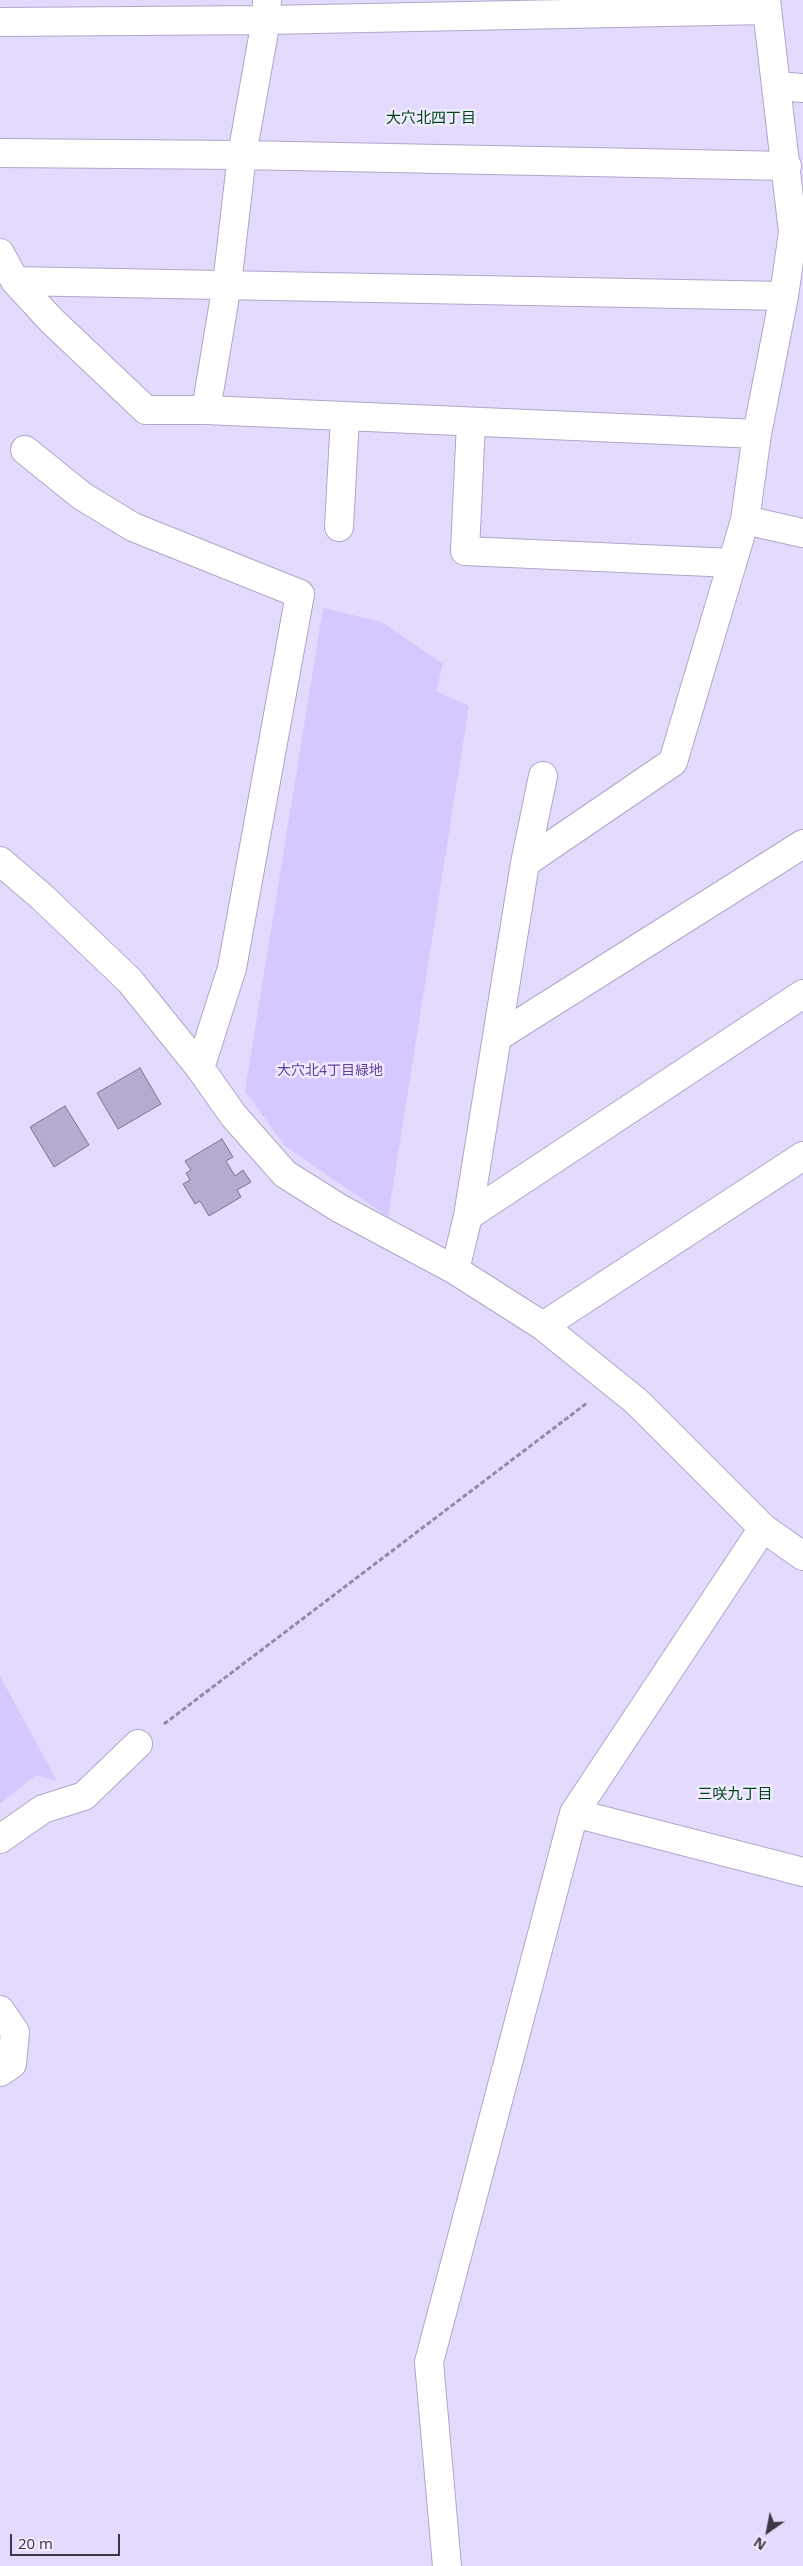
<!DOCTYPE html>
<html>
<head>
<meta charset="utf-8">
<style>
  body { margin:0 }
  #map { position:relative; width:803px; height:2566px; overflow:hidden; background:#e3dafd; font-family:"Open Sans",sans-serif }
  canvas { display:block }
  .north { position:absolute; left:743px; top:2506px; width:50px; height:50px; -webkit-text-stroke:4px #efeaff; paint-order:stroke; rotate:213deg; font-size:14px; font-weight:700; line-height:20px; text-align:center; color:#3b3745 }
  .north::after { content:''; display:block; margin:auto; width:18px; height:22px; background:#3b3745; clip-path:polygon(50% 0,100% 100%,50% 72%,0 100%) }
  .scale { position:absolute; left:10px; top:2534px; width:110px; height:22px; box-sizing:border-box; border:2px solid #3b3745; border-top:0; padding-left:6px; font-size:15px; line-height:18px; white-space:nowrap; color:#3b3745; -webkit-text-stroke:4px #efeaff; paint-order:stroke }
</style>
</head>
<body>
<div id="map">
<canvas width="803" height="2566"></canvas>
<div class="north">N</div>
<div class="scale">20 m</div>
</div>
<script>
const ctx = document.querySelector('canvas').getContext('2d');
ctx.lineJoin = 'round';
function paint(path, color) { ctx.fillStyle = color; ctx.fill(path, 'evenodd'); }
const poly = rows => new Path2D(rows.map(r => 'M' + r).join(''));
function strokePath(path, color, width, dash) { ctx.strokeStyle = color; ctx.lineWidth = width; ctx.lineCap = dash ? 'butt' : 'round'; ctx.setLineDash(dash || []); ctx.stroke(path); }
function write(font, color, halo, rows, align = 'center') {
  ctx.font = font + ' "Open Sans","Noto Sans JP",sans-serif'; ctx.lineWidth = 5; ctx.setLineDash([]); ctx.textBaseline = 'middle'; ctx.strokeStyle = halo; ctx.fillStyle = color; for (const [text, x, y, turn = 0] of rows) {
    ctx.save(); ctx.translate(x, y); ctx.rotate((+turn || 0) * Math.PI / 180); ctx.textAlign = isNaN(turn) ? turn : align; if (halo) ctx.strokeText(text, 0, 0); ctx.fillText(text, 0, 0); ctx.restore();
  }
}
const green = poly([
  [323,608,382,622,443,664,436,691,469,706,388,1217,285,1146,245,1091],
  [0,1676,57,1781,36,1775,0,1804]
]);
const building = poly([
  [140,1068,161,1104,118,1129,97,1093,140,1068],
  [65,1106,89,1145,54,1167,30,1127,65,1106],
  [222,1139,233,1157,226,1161,235,1176,243,1170,251,1182,237,1190,241,1197,209,1216,200,1201,195,1204,183,1184,190,1180,186,1173,191,1170,185,1161,222,1139]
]);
const path = poly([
  [164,1724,587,1403]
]);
const street = poly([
  [0,22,266,20,766,10],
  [777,86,803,88],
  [0,153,242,155,787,166],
  [0,253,15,281,51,320,146,410,206,410,757,434],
  [15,281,784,296],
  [206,410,227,284,242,155,266,20,267,0],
  [471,422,465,551,732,563],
  [25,450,82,496,133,527,300,594,232,968,200,1068],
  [745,520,803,533],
  [339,527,345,417],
  [0,861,42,897,130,981,200,1068,233,1115,285,1174,339,1208,455,1270,543,1326,636,1401,763,1528,803,1556],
  [525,863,673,762,745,520,757,434,784,296,793,232,766,0],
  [499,1036,803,844],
  [468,1216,803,994],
  [455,1270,468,1216,525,863,543,776],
  [543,1326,803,1156],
  [574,1813,803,1872],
  [0,1839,43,1809,84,1796,138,1744],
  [0,2010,15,2032,12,2064,0,2072],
  [447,2566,429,2362,574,1813,763,1528]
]);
const parkNames = [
  ["大穴北4丁目緑地",330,1071]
];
const neighbourhoodNames = [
  ["大穴北四丁目",431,119],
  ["三咲九丁目",735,1795]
];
paint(green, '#d6c7fe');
paint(building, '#b5accd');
strokePath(building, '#7d7493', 1);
strokePath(street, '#afa7c8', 30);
strokePath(path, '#928ba4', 3, [5, 2.5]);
strokePath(street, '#fff', 28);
write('14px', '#623f9e', '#efeaff', parkNames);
write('15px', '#014515', '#efeaff', neighbourhoodNames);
</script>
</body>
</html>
